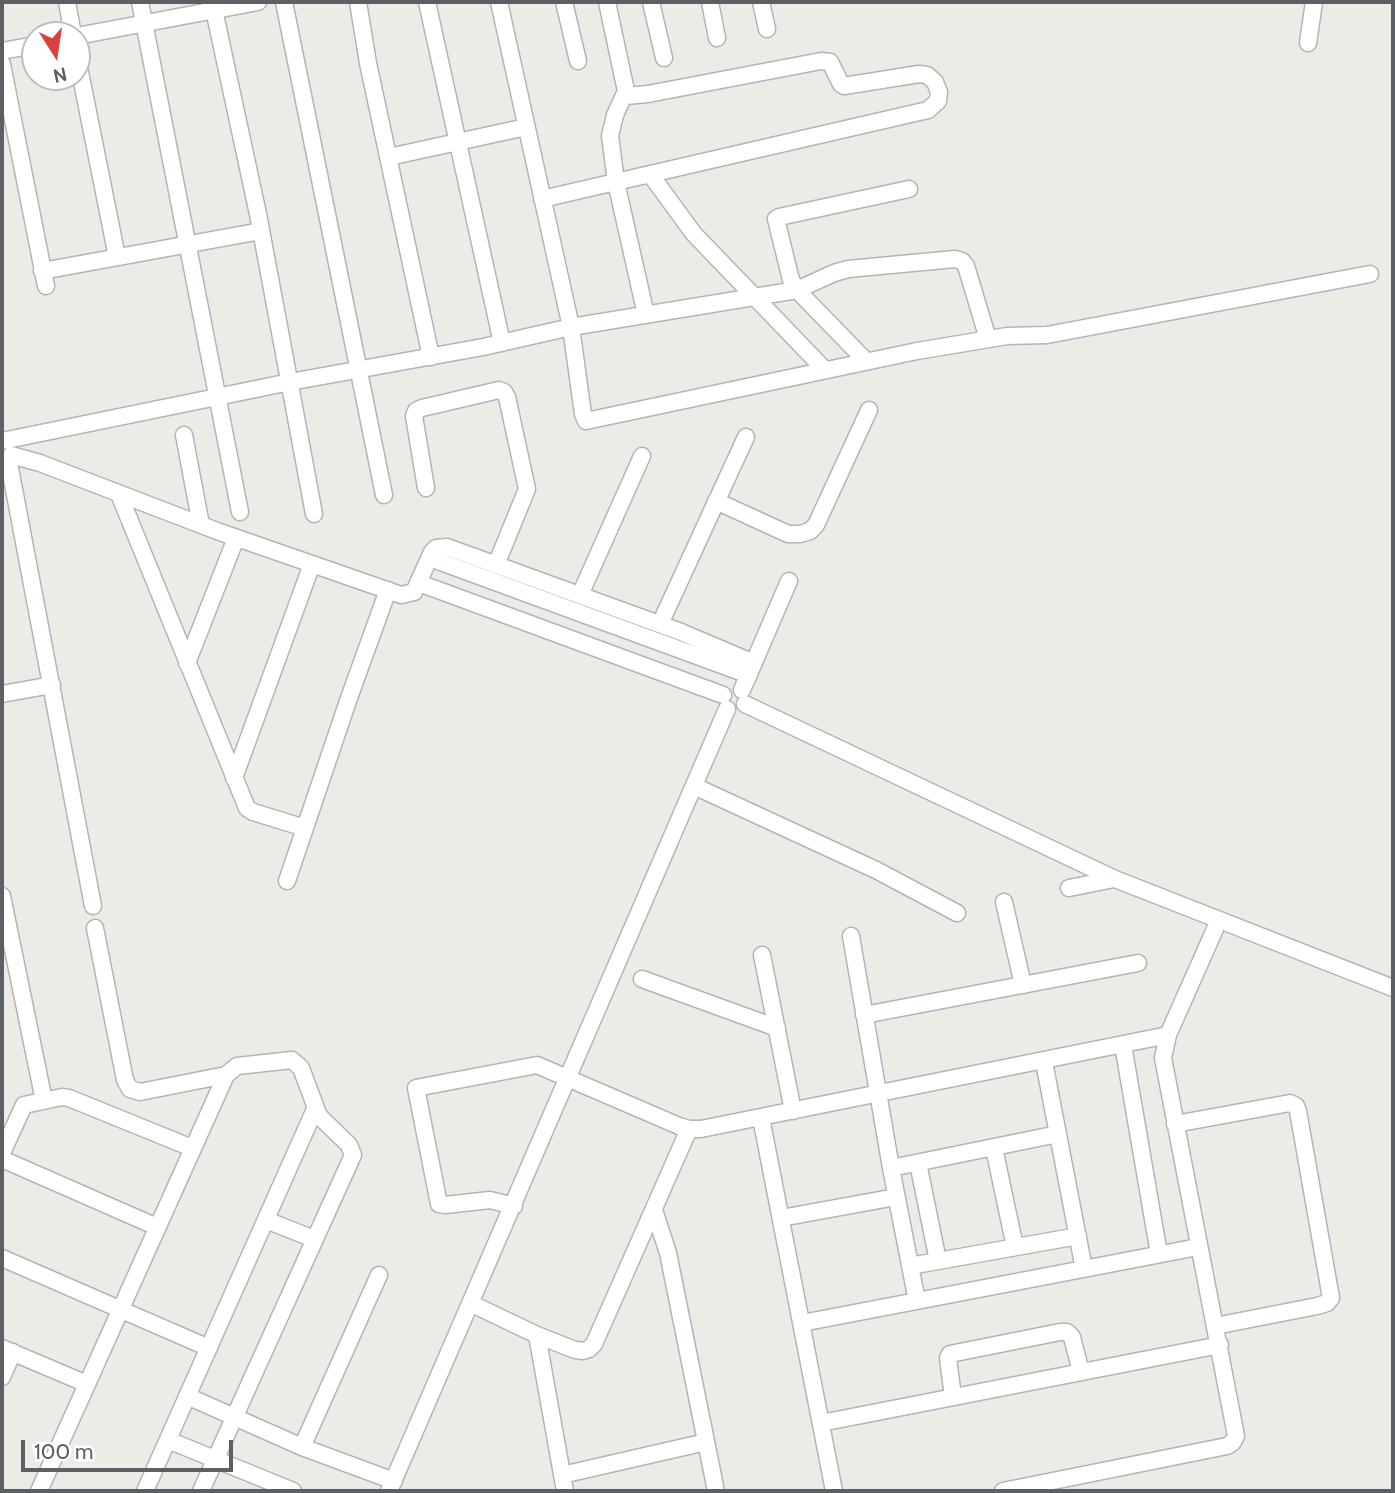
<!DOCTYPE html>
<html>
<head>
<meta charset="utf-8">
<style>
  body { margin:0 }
  #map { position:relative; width:1395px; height:1493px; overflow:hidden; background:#edebe5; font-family:Cabin,sans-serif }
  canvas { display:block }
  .frame { position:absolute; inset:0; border:4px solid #5c6064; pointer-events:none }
  .north { position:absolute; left:21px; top:21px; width:70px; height:70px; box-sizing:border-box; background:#fff; border:2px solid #bebfc1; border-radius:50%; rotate:168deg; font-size:19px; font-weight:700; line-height:28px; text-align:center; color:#5c6064 }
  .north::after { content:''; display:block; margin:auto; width:24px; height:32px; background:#d9433f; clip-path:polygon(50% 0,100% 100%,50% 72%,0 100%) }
  .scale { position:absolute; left:21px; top:1440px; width:212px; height:32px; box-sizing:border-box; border:4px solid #5c6064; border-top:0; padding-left:9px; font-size:21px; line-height:24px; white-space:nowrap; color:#5c6064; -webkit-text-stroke:5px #fff; paint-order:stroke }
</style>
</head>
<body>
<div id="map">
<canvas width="1395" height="1493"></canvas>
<div class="frame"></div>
<div class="north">N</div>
<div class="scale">100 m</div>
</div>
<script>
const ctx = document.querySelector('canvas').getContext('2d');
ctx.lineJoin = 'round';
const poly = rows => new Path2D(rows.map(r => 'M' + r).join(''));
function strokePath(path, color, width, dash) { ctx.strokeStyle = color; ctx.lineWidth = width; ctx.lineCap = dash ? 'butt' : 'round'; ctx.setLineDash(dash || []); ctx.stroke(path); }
const minor = poly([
  [67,2,73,35],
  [140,2,240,512],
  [284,2,384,495],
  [358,2,368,63,431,357],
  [427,2,502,343],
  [499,2,571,327,583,414,586,421,917,351,1007,336,1047,335,1370,274],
  [564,2,578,61],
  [607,2,626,91,615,115,610,136,616,182,646,315],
  [651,2,664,58],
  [710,2,717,38],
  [761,2,767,29],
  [214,10,258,214,314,514],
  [77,36,258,2],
  [1308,43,1314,2],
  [2,51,35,45],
  [77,57,117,257],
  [2,64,46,286],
  [389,157,526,127],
  [650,174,694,234,825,370],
  [542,199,928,110,938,101,939,92,935,82,927,75,919,74,844,86,841,84,830,62,821,61,648,94,626,96],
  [42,271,261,231],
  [866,361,797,290,791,280,776,219,779,217,909,189],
  [184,435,201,525],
  [2,441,290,382,483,347,571,327,797,290,834,273,848,269,955,259,962,261,966,266,988,339],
  [426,488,414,416,416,411,422,408,499,390,504,392,507,397,527,489,496,565],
  [119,494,247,808,253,812,305,828],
  [716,501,788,534,800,534,810,531,816,525,869,410],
  [430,558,749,675],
  [419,583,723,695],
  [580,595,642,456],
  [660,624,746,437],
  [187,663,236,538],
  [742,690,789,581],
  [2,694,52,685],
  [745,704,1115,879,1393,988],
  [234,778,312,564],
  [694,786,876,870,957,913],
  [287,881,349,698,388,590],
  [1069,888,1114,879],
  [2,896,43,1096],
  [1004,902,1023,985],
  [93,906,9,463,11,455,40,463,217,531,401,595,414,592,432,552,436,548,447,547,681,632,754,663],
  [95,928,125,1080,130,1089,140,1092,226,1075],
  [851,936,891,1168,917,1301],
  [762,955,793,1111],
  [642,979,777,1028],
  [864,1015,1138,963],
  [1123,1045,1159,1254],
  [1044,1062,1084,1269],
  [761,1118,834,1491],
  [1175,1124,1290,1103,1296,1106,1298,1111,1331,1298,1327,1303,1317,1306,1215,1326],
  [994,1148,1015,1247],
  [2,1153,24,1105,62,1097,69,1098,192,1148],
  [2,1159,157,1227],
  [918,1163,938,1261],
  [891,1168,1058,1134],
  [514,1206,490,1200,445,1205,439,1204,416,1088,537,1065,679,1126,689,1129,701,1129,1168,1035],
  [654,1210,668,1253,716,1491],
  [781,1218,896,1197],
  [266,1220,314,1239],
  [2,1258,209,1348],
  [910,1266,1078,1236],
  [472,1304,537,1335,575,1350,583,1351,589,1349,594,1344,689,1129],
  [802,1323,1198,1247],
  [537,1335,565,1491],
  [2,1348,87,1384],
  [2,1377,13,1352],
  [187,1396,302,1447,394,1481],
  [953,1397,948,1358,950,1354,1060,1332,1067,1332,1072,1337,1081,1372],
  [821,1423,1220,1345],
  [168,1440,293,1491],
  [302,1447,379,1275],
  [562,1475,706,1442],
  [39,1491,226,1075,237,1066,292,1060,301,1068,319,1116,349,1145,353,1155,201,1491],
  [145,1491,315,1109],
  [389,1491,727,709],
  [1003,1491,1227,1446,1233,1442,1236,1436,1163,1058,1168,1035,1219,920]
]);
strokePath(minor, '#b2b5b8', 19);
strokePath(minor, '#fff', 16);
</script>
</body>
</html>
